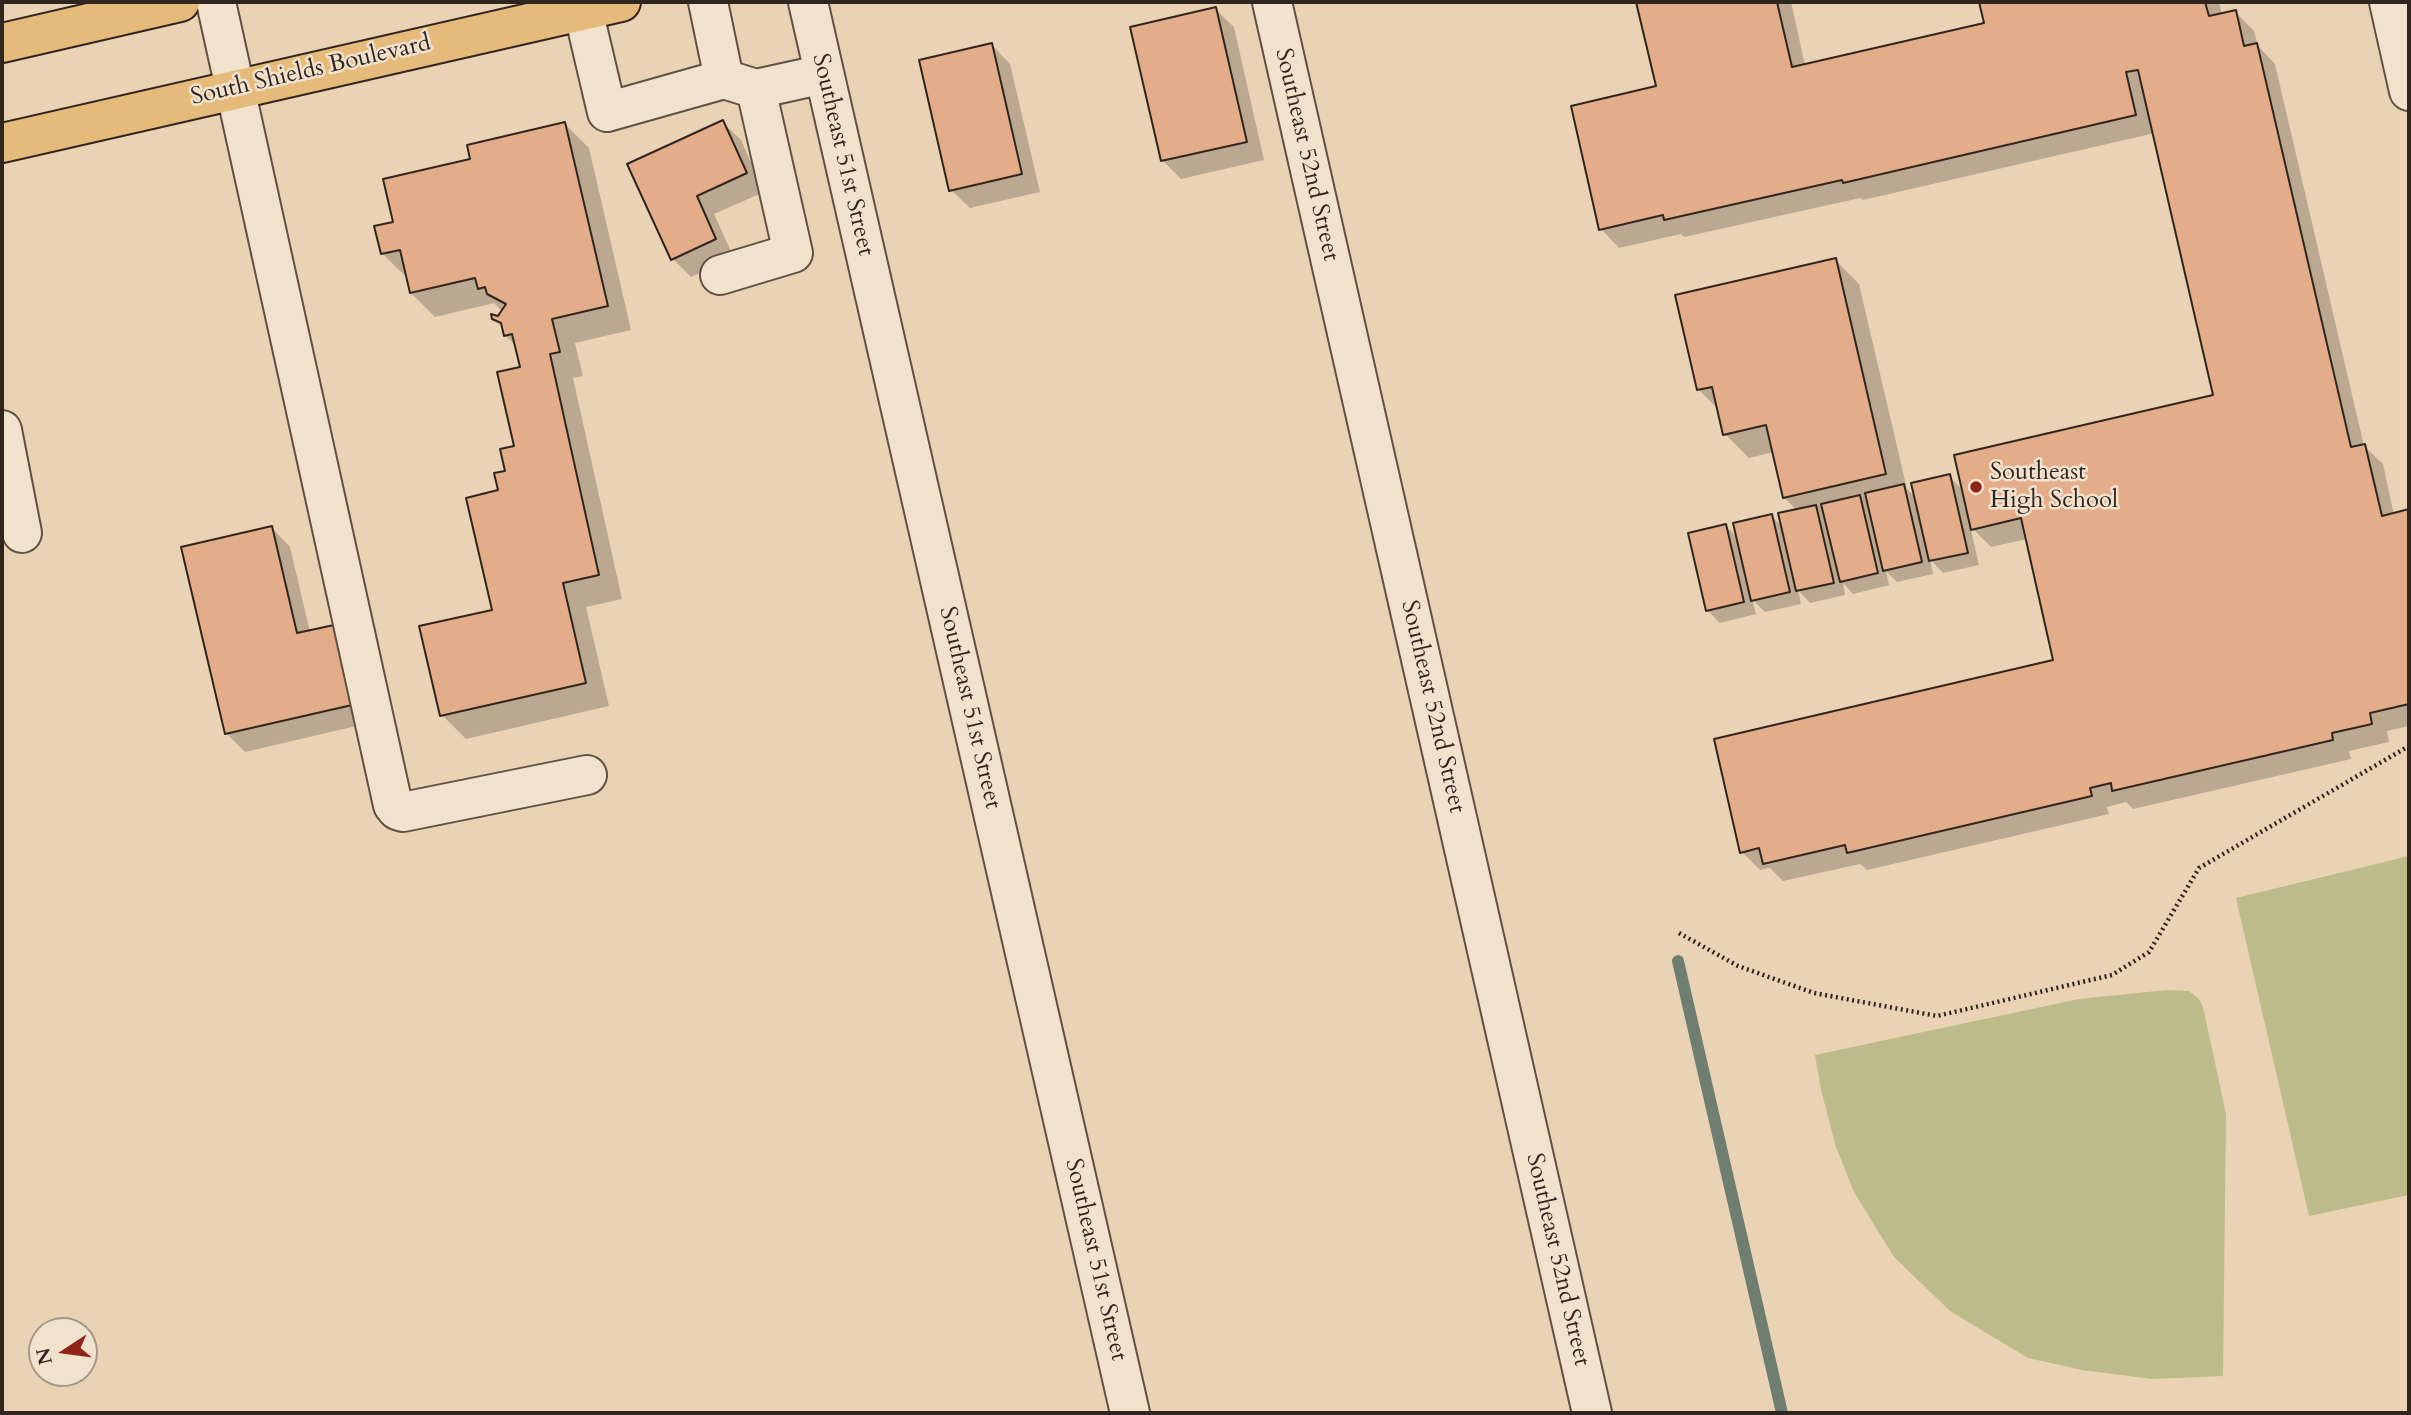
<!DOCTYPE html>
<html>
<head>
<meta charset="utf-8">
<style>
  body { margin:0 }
  #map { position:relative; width:2411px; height:1415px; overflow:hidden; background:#ead3b4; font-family:Cardo,serif }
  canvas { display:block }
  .frame { position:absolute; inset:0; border:4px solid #31261f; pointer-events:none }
  .north { position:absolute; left:28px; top:1317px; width:70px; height:70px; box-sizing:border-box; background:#f1e2ce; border:2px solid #a49788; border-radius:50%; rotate:257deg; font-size:19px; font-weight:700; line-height:28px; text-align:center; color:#31261f }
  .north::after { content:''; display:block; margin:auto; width:24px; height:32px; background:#8f2418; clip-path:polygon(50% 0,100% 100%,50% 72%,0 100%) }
</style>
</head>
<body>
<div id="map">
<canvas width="2411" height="1415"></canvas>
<div class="frame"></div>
<div class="north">N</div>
</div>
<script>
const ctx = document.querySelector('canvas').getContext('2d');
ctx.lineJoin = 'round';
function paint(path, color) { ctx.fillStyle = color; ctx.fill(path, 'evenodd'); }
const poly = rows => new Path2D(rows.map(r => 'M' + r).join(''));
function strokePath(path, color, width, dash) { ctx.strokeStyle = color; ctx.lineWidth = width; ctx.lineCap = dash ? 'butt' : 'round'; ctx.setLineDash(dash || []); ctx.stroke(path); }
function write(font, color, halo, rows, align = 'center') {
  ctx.font = font + ' Cardo,serif'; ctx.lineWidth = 5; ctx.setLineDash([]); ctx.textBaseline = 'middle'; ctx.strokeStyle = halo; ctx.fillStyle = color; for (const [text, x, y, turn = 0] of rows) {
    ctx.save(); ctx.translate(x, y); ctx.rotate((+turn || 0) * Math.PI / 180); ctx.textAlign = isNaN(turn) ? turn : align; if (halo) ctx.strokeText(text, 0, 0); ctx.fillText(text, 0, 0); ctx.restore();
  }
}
const green = poly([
  [2409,856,2409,1195,2309,1216,2236,898],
  [2167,990,2189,991,2199,999,2203,1007,2226,1114,2223,1376,2152,1379,2082,1370,2028,1358,1950,1311,1894,1257,1854,1192,1836,1147,1821,1090,1815,1055,2079,999]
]);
const shadow = poly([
  [1638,2,1791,2,1805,65,1986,24,1981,2,2219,2,2222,15,2235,12,2254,31,2258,46,2275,64,2364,446,2383,464,2394,515,2409,511,2409,726,2387,731,2389,742,2349,751,2351,759,2133,809,2126,802,2107,807,2109,814,1867,870,1860,864,1783,881,1770,868,1760,870,1742,852,2056,662,2027,539,1991,547,1970,526,1979,565,1943,573,1930,559,1933,574,1897,582,1886,571,1889,585,1853,594,1843,583,1845,595,1810,603,1798,590,1801,604,1765,612,1752,599,1756,614,1720,623,1707,610,1726,526,1739,540,1771,516,1784,528,1797,511,1784,497,1774,452,1749,458,1725,434,1720,411,1698,389,1835,260,1859,284,1907,489,1917,499,1949,476,1964,491,2215,397,2155,133,1863,200,1860,198,1684,237,1681,234,1619,248,1601,229,1658,88],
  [1215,9,1234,27,1264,160,1181,179,1163,161],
  [992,45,1010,64,1040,192,970,208,951,190],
  [722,122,741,140,764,192,714,214,734,258,691,277,673,259],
  [565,124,589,148,631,330,575,343,583,376,573,378,622,599,586,607,609,706,466,739,442,715,494,611,500,492,516,447,522,368,517,347,505,335,504,328,494,318,499,318,503,312,494,303,435,317,411,293,406,277,382,253,395,223,472,160],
  [272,528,290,547,310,632,369,723,245,752,226,733]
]);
const stream = poly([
  [1678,961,1782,1413]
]);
const building = poly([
  [1636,2,1777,2,1792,67,1984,23,1979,2,2205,2,2209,16,2236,10,2244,46,2257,43,2351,447,2365,444,2382,516,2409,509,2409,704,2370,713,2372,724,2332,733,2333,740,2112,791,2111,783,2090,788,2092,796,1847,853,1845,845,1763,864,1759,848,1740,853,1714,739,2053,660,2021,518,1971,530,1954,455,2213,395,2138,70,2126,72,2136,115,1843,183,1842,180,1664,220,1663,215,1599,230,1571,106,1656,86,1636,2],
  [1216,7,1247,142,1161,161,1130,27,1216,7],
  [992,43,1022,174,949,191,919,60,992,43],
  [723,120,747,173,697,196,716,239,671,260,627,164,723,120],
  [565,122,608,306,552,319,560,352,550,354,599,575,563,583,586,683,440,716,419,626,492,610,466,498,498,490,494,473,505,471,500,449,514,446,497,372,520,367,512,334,504,336,501,323,492,319,491,314,498,316,506,304,487,294,485,287,478,289,475,278,410,293,400,250,381,254,374,226,393,222,383,179,470,159,467,145,565,122],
  [1836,258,1886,474,1783,498,1766,425,1723,435,1712,387,1697,390,1675,295,1836,258],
  [1950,474,1968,553,1929,561,1911,483,1950,474],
  [1904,484,1922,562,1883,571,1865,493,1904,484],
  [1860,495,1878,573,1840,582,1821,504,1860,495],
  [1816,505,1834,583,1796,591,1778,513,1816,505],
  [1772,514,1790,592,1751,601,1733,523,1772,514],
  [1726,524,1744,602,1706,611,1688,533,1726,524],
  [272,526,297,633,334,625,352,705,225,734,181,547,272,526]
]);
const path = poly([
  [1679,933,1738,966,1814,993,1937,1016,2112,975,2149,952,2199,868,2409,746]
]);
const minor = poly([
  [216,2,393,805,397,810,403,812,587,775],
  [808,2,1130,1413],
  [1272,2,1592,1413],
  [2389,2,2409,91],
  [583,10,607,112,724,79,708,2],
  [756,89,824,74],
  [720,275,793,253,756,89,724,79],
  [2,430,22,533]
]);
const major = poly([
  [2,43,180,2],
  [2,143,621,2]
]);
const markers = [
  [1976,487,7,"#8f2418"]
];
const streetNames = [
  ["South Shields Boulevard",311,71,-13],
  ["Southeast 51st Street",842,155,77],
  ["Southeast 52nd Street",1306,155,77],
  ["Southeast 52nd Street",1432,707,77],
  ["Southeast 51st Street",969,708,77],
  ["Southeast 51st Street",1095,1260,77],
  ["Southeast 52nd Street",1557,1260,77]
];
const poiNames = [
  ["Southeast",1990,473],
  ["High School",1990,501]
];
paint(green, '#bdbb89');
paint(shadow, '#0003');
strokePath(stream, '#6f7e71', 12);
paint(building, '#e4ad89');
strokePath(building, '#31261f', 2);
strokePath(minor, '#5f5144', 42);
strokePath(major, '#31261f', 42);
strokePath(path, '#31261f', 4.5, [2, 3.5]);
strokePath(minor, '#f1e2ce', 38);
strokePath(major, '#e5ba7a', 38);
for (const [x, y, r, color] of markers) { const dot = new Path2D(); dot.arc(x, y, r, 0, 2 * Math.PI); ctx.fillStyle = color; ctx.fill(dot); strokePath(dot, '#f1e2ce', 2.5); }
write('24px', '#31261f', '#f1e2ce', streetNames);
write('24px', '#31261f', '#f1e2ce', poiNames, 'left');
</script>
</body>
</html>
